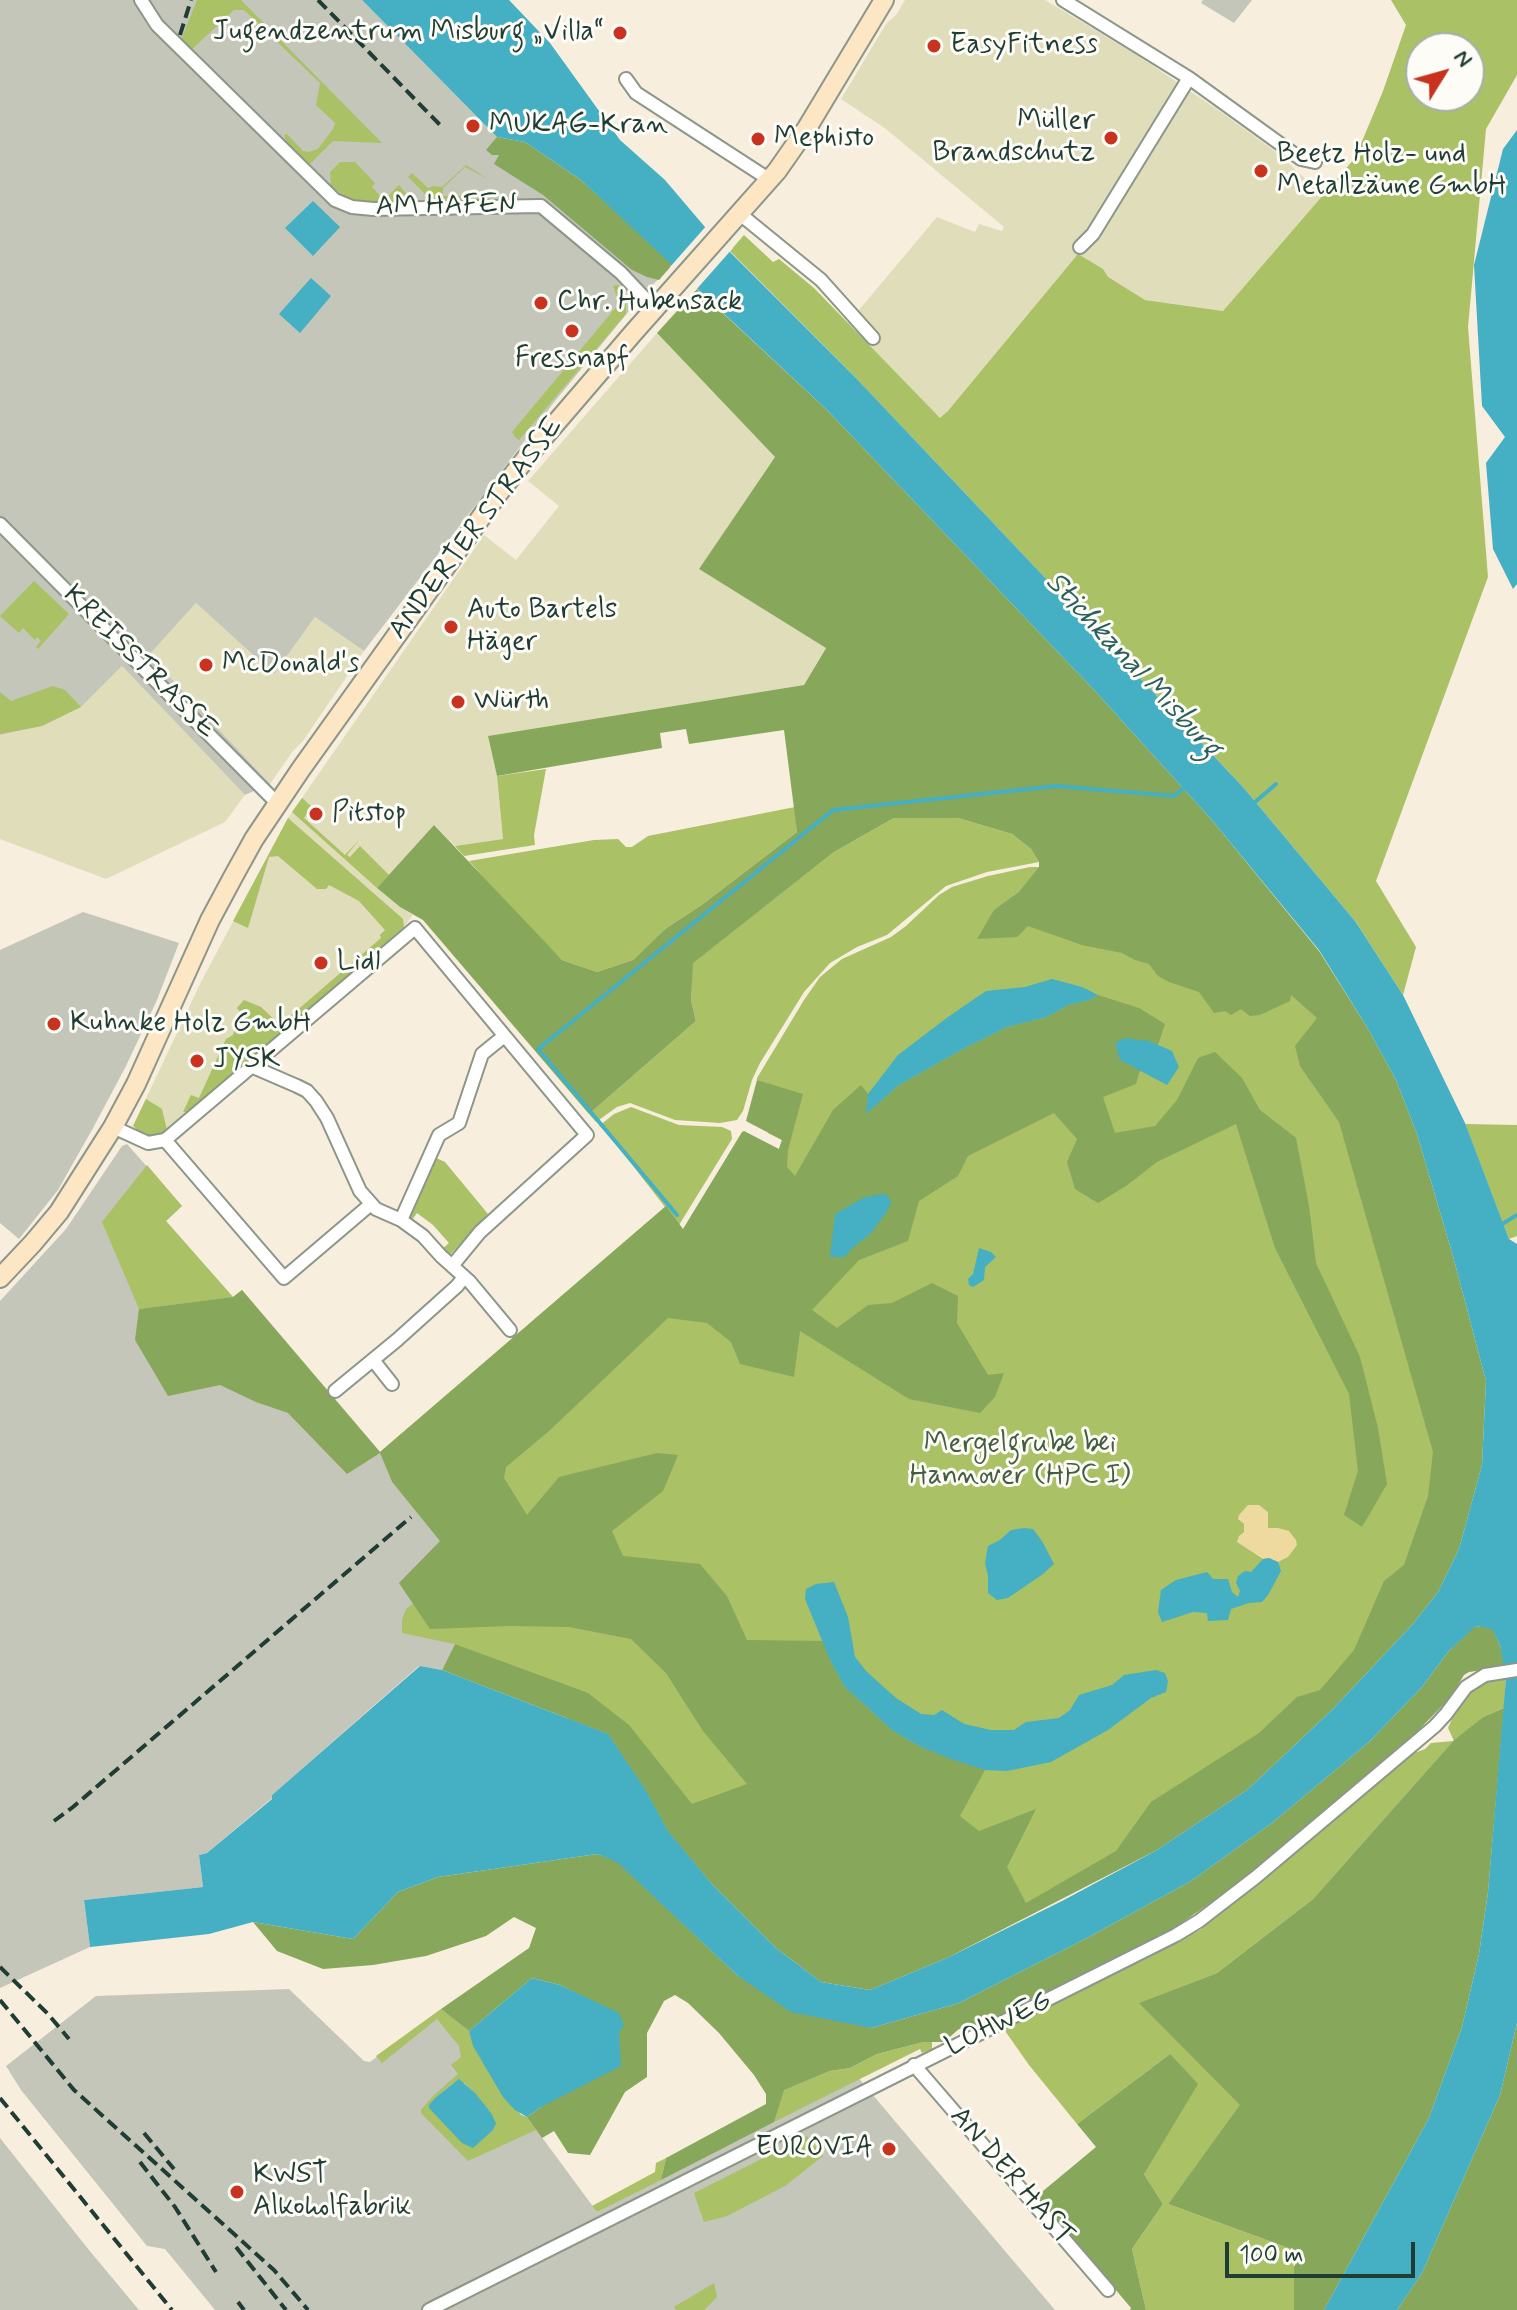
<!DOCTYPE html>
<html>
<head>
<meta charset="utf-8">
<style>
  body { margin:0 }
  #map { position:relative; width:1517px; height:2310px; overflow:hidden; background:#f8eede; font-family:Mynerve,sans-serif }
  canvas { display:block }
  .north { position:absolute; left:1405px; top:32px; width:80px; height:80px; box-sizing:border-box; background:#fdfcf7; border:2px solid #a4b0a9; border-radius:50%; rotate:53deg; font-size:22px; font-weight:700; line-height:32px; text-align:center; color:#1f3d34 }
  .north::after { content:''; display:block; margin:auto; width:28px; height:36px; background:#c8321e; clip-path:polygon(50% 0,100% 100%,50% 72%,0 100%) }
  .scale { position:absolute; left:1225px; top:2242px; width:190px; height:36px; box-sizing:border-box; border:4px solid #1f3d34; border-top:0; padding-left:10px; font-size:24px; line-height:28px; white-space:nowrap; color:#1f3d34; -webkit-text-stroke:6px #fdfcf7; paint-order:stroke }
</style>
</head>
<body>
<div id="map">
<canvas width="1517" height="2310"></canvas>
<div class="north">N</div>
<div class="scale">100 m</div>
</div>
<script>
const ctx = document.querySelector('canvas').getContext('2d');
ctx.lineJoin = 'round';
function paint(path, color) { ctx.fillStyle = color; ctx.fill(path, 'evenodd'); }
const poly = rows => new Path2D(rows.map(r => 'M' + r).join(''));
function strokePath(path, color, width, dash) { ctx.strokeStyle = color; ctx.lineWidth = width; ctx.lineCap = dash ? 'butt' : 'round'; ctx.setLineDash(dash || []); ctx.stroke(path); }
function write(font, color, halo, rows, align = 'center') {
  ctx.font = font + ' Mynerve,sans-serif'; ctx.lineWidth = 6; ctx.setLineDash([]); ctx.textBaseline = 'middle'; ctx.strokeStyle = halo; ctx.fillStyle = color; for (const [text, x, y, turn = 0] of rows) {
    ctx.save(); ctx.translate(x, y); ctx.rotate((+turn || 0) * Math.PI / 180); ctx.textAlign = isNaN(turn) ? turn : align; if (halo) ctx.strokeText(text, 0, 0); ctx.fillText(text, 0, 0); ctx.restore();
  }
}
const built = poly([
  [905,0,1045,0,1137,55,1221,112,1276,152,1323,195,1223,311,1145,300,948,412,940,419,848,323,937,217,975,232,979,224,1002,231,1004,227,886,129,841,99,886,24,896,15],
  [657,333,775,457,699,569,826,647,804,685,488,736,497,776,503,839,455,846,434,825,377,888,400,907,413,915,404,927,194,1112,163,1133,148,1136,133,1126,201,982,288,818,484,535,516,560,559,506,528,481],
  [196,603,274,674,315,617,364,651,303,741,293,751,270,784,149,655],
  [122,666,245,795,225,822,106,879,0,839,0,735,42,726,81,707]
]);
const industrial = poly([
  [0,0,362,0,497,137,672,264,629,311,555,401,364,651,315,617,274,674,196,603,149,655,270,784,245,795,122,666,81,707,42,726,0,735],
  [1203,0,1252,0,1234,23,1201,3],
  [83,912,179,943,157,1000,126,1066,93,1128,58,1190,19,1239,0,1223,0,950],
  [127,1144,182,1206,166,1221,233,1297,242,1290,380,1452,392,1482,441,1541,430,1629,455,1644,442,1670,419,1666,272,1795,272,1798,207,1853,199,1855,203,1887,84,1900,90,1947,0,1988,0,1301,66,1229,122,1146],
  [289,1989,364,2061,370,2062,441,2009,469,2031,473,2046,521,2115,527,2117,597,2212,850,2068,1055,2310,215,2310,165,2249,147,2246,21,2090,6,2066,96,1996],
  [0,2138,89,2250,139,2310,0,2310]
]);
const green = poly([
  [197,0,241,0,382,143,333,141,309,165,287,143,284,135,287,134,303,151,309,152,318,149,333,129,335,123,316,105,320,83,244,10,234,10,191,50,181,40],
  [1391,0,1517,0,1517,75,1486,129,1468,327,1488,577,1376,881,1416,947,1403,995,1355,921,1243,787,857,379,730,251,744,235,773,262,779,259,814,288,940,418,948,411,1078,254,1103,269,1108,277,1145,300,1223,311,1355,158,1383,91,1406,25],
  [1421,48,1469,48,1469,96,1421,96],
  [340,162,355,162,375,183,372,187,384,200,399,185,412,201,362,201,346,197,331,186,330,172],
  [466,165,488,179,465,167,443,188,443,196,495,195,508,195,508,197,431,200,408,177,412,173,428,188,433,186,442,187],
  [618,285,626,301,626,314,519,440,516,438,512,432,617,306,619,302,613,286],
  [34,581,69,614,38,649,36,647,41,641,37,637,35,640,23,628,19,633,0,616],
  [53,686,65,690,81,707,42,726,0,734,0,692,11,701],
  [546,769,534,835,535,845,464,856,455,846,503,839,497,776],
  [302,798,312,807,304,818,345,855,360,839,347,855,350,857,360,846,389,875,377,888,292,812],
  [795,807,797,832,703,904,665,929,633,960,597,972,562,960,513,911,469,861,594,840,618,839,626,847,632,847,648,836],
  [288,818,403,919,404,927,194,1112,183,1112,191,1095,199,1098,226,1039,233,1035,234,1031,246,1020,237,1008,244,1000,261,1007,280,1025,381,938,380,935,385,930,359,901,329,885,326,889,317,889,278,856,269,857,248,928,233,921],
  [894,818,958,818,1012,834,1031,849,1039,862,987,872,946,886,887,935,857,947,830,963,804,992,760,1063,752,1080,743,1111,737,1120,720,1123,675,1120,630,1103,617,1107,596,1122,589,1114,696,1021,691,1000,692,963,834,852],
  [1030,867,1039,867,1342,988,1459,1549,1247,1790,947,1958,711,1883,527,1671,454,1644,402,1633,402,1620,406,1609,432,1589,452,1544,380,1452,665,1207,605,1130,599,1126,614,1114,631,1107,679,1125,722,1127,731,1131,732,1139,679,1225,691,1240,779,1149,782,1140,768,1133,785,1090,757,1080,757,1078,804,1000,820,977,842,959,891,937,906,926,939,895,952,887,988,876],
  [146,1099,162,1109,167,1130,163,1133,155,1136,143,1135,133,1126],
  [1465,1124,1517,1125,1517,1236,1509,1239],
  [434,1157,445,1162,488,1214,451,1254,442,1249,449,1243,433,1225,417,1213,412,1220,410,1215],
  [147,1165,182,1206,166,1221,233,1297,139,1309,102,1222],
  [1506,1678,1504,1708,1483,1717,1454,1741,1448,1728,1452,1719,1472,1688,1482,1681],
  [1453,1741,1313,1899,1217,1973,1140,2003,1241,2105,1168,2204,1294,2250,1294,2310,1146,2310,1132,2249,1163,2204,1144,2174,1170,2054,1077,2124,1029,2065,1003,2028,1200,1930,1404,1757,1425,1749,1431,1743],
  [441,2009,469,2031,478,2054,521,2115,527,2117,536,2130,468,2161,421,2113,421,2110,433,2096,458,2074,451,2065,461,2057,459,2046,437,2019,382,2063,376,2056],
  [453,2083,465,2083,491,2113,429,2108,429,2105,435,2098],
  [924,2042,932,2042,932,2049,922,2053,920,2049,774,2122,783,2090,830,2071,850,2068,877,2054],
  [807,2136,823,2156,785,2186,727,2216,704,2222,694,2193],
  [666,2158,661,2180,597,2212,592,2206,655,2172,656,2163],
  [714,2283,717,2297,704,2310,676,2310,674,2307]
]);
const forest = poly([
  [497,137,525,142,581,180,673,264,659,280,647,277,632,270,543,195,494,164,499,155,492,155,486,150],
  [697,289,827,410,1095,691,1211,819,1319,951,1367,1027,1396,1080,1417,1134,1453,1256,1486,1381,1482,1465,1459,1549,1438,1592,1412,1625,1332,1710,1247,1790,1157,1850,947,1958,870,1990,821,1982,776,1948,711,1883,668,1831,645,1789,608,1734,442,1670,455,1644,588,1693,629,1725,692,1804,747,1784,703,1731,666,1673,631,1639,569,1627,509,1626,430,1629,399,1583,440,1541,392,1482,380,1453,347,1474,288,1413,256,1402,220,1385,168,1396,135,1340,139,1309,233,1297,242,1290,380,1452,666,1206,683,1229,742,1132,744,1131,779,1149,782,1140,746,1121,757,1080,803,1094,788,1150,787,1167,795,1176,833,1110,861,1085,868,1094,867,1113,899,1085,963,1049,1007,1027,1047,1017,1068,1005,1090,1000,1098,995,1139,1008,1165,1024,1158,1045,1149,1041,1120,1060,1140,1070,1136,1084,1103,1097,1115,1133,1155,1126,1177,1100,1198,1058,1215,1052,1242,1078,1260,1110,1296,1138,1309,1206,1316,1263,1360,1357,1378,1428,1387,1484,1362,1527,1344,1515,1358,1471,1349,1394,1275,1248,1236,1124,1157,1162,1126,1186,1098,1203,1075,1189,1067,1162,1077,1139,1054,1113,968,1156,958,1176,919,1201,908,1241,859,1260,812,1310,837,1328,868,1305,892,1303,932,1283,958,1296,957,1323,988,1375,1004,1373,995,1397,980,1413,909,1399,800,1331,794,1377,740,1364,731,1342,707,1323,668,1318,548,1432,506,1467,504,1478,527,1515,559,1477,657,1453,678,1455,663,1491,612,1531,623,1556,700,1564,727,1596,747,1640,823,1641,831,1662,845,1687,893,1731,921,1747,985,1770,960,1816,979,1831,1036,1809,1007,1867,1026,1903,1116,1851,1151,1802,1259,1733,1297,1697,1320,1690,1354,1650,1384,1581,1404,1565,1428,1496,1433,1452,1339,1122,1300,1066,1295,1046,1317,1018,1291,995,1290,1001,1260,1015,1250,1016,1241,1009,1231,1015,1225,1011,1214,1013,1199,992,1169,982,1158,976,1149,964,1135,960,1122,953,1082,945,1028,926,1017,937,977,939,994,910,1019,892,1039,867,1039,862,1031,849,1012,834,958,818,894,818,834,852,693,963,691,1000,696,1021,589,1114,423,920,400,907,377,888,434,825,562,960,597,972,633,960,665,929,703,904,797,832,784,730,689,744,686,729,660,733,662,748,497,776,488,736,804,685,826,648,699,569,775,457,657,333],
  [1475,1626,1492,1628,1500,1645,1505,1667,1469,1672,1464,1675,1450,1698,1403,1746,1308,1829,1240,1882,1163,1936,1002,2019,975,2028,959,2029,944,2042,924,2042,877,2054,850,2068,830,2071,784,2090,774,2122,661,2180,666,2158,766,2104,766,2094,754,2075,719,2033,688,2003,675,1995,664,2001,647,2033,647,2077,625,2092,590,2155,568,2153,554,2131,542,2138,527,2117,541,2107,584,1997,560,1985,532,1978,469,2031,441,2009,529,1948,536,1928,514,1917,486,1936,426,1956,373,1965,323,1969,277,1951,253,1922,353,1939,398,1892,438,1877,597,1854,617,1861,738,1976,871,2028,959,2003,1087,1938,1191,1881,1272,1823,1369,1742,1422,1687,1448,1652],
  [1504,1708,1488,1892,1479,1954,1462,2027,1429,2118,1324,2310,1294,2310,1294,2250,1168,2204,1240,2105,1139,2003,1217,1973,1313,1899,1453,1741,1483,1717],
  [1517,2023,1517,2310,1397,2310,1422,2273,1500,2095],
  [1170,2054,1198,2084,1144,2174,1163,2204,1132,2249,1146,2310,1130,2310,1131,2308,1037,2196,1096,2147,1077,2124]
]);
const sand = poly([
  [1248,1505,1259,1505,1268,1512,1268,1528,1278,1528,1289,1531,1296,1540,1297,1545,1288,1557,1278,1562,1269,1558,1263,1559,1237,1542,1239,1536,1244,1532,1244,1524,1238,1519,1239,1515]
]);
const water = poly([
  [362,0,509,0,550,43,620,140,665,180,705,227,857,379,1243,787,1355,921,1403,995,1465,1123,1503,1223,1509,1239,1517,1244,1517,2023,1500,2095,1422,2273,1397,2310,1324,2310,1429,2118,1462,2027,1479,1954,1488,1892,1506,1678,1500,1645,1492,1629,1476,1626,1448,1652,1422,1687,1369,1742,1272,1823,1191,1881,1087,1938,959,2003,871,2028,791,2012,738,1976,617,1862,597,1854,438,1877,398,1892,353,1939,253,1922,209,1934,90,1947,84,1900,203,1887,199,1855,207,1853,272,1799,272,1795,420,1666,442,1670,608,1734,645,1789,668,1831,711,1883,776,1948,821,1982,870,1990,947,1958,1062,1901,1157,1850,1247,1790,1332,1710,1412,1625,1438,1592,1459,1549,1482,1465,1486,1381,1453,1256,1417,1134,1396,1080,1367,1027,1319,950,1211,819,1095,691,827,410,581,180,525,142,497,137],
  [1517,130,1517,584,1513,589,1493,549,1486,463,1505,437,1482,406,1474,265,1503,149],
  [313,201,340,227,313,256,285,228],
  [311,278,331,296,300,333,279,314],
  [1052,979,1082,987,1098,995,1090,1000,1068,1005,1047,1017,1007,1027,963,1049,899,1085,866,1114,868,1094,898,1055,948,1017,986,991,1025,987],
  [1125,1038,1149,1041,1172,1051,1179,1067,1167,1085,1120,1060,1115,1043],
  [884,1194,887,1195,891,1201,888,1210,870,1234,850,1250,845,1257,830,1257,835,1214,865,1197],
  [979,1248,991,1252,996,1257,985,1267,984,1280,973,1287,969,1285,968,1279,973,1274],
  [1024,1528,1033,1529,1042,1541,1054,1564,1043,1574,1008,1598,997,1600,988,1593,988,1576,985,1563,988,1546,1000,1540,1011,1530],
  [1269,1558,1278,1562,1281,1571,1268,1595,1262,1602,1249,1603,1231,1609,1228,1620,1208,1621,1207,1613,1193,1612,1162,1622,1158,1612,1161,1590,1176,1580,1207,1572,1213,1579,1228,1579,1232,1592,1238,1597,1240,1591,1236,1583,1238,1576,1245,1571,1251,1572,1263,1559],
  [834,1582,848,1617,855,1657,867,1672,896,1698,921,1714,934,1715,942,1710,964,1724,991,1730,1014,1730,1026,1722,1059,1718,1070,1710,1079,1695,1112,1685,1124,1675,1156,1670,1165,1673,1168,1681,1166,1692,1151,1698,1108,1730,1051,1762,1007,1771,985,1770,951,1759,921,1747,893,1731,845,1687,831,1662,805,1599,806,1589,816,1584],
  [532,1978,560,1985,619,2013,624,2026,619,2031,621,2066,541,2107,527,2117,515,2110,503,2097,473,2046,469,2031],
  [459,2079,476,2094,491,2113,496,2123,493,2130,473,2148,462,2143,429,2108,429,2105,435,2098]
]);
const pier = poly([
  [708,224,733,248,695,291,670,267]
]);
const stream = poly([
  [1255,802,1276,784],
  [677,1215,538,1049,833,810,1056,786,1174,796,1185,787],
  [1499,1226,1517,1215]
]);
const minor = poly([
  [141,0,157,25,335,200,352,207,373,209,541,206,621,273,655,309],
  [1063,0,1189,78,1301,159,1315,162],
  [626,79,636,93,770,180],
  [740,214,821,280,873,338],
  [1080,247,1093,234,1189,78],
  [0,524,277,803],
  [253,1067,297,1086,307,1091,316,1101,327,1118,360,1191,376,1209,401,1220,439,1135,459,1123,482,1054,503,1037],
  [113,1127,148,1143,165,1140,415,928,587,1135,480,1232,452,1266],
  [165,1140,284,1278,371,1204],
  [401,1220,423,1236,441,1256,470,1282,510,1330],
  [373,1360,392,1384],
  [335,1391,397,1340,457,1286,464,1277],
  [914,2065,1108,2290],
  [429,2310,1176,1935,1199,1921,1256,1877,1435,1726,1446,1714,1466,1687,1485,1675,1517,1670]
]);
const secondary = poly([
  [0,1278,33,1243,59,1212,113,1127,136,1084,210,920,233,877,254,839,301,769,497,495,531,452,634,332,777,171,807,128,884,0]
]);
const rail = poly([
  [318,0,443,128],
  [180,35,191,0],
  [54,1821,73,1807,411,1517],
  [0,1967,48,2014,69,2039],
  [0,2000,74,2090,274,2270,308,2310],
  [0,2098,172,2310],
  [144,2133,174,2169],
  [140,2162,175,2207,216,2272],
  [236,2247,286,2310],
  [238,2302,244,2310]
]);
const markers = [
  [620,33,8,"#c8321e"],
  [934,46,8,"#c8321e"],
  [473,126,8,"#c8321e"],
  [1111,138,8,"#c8321e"],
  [758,139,8,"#c8321e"],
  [1261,171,8,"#c8321e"],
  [541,303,8,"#c8321e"],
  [572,331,8,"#c8321e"],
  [451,627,8,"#c8321e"],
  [206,665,8,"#c8321e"],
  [458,702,8,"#c8321e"],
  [316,814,8,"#c8321e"],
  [321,963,8,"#c8321e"],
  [54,1024,8,"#c8321e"],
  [197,1061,8,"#c8321e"],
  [889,2149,8,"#c8321e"],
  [237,2192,8,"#c8321e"]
];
const poiNames = [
  ["Jugendzentrum Misburg „Villa“",604,33,"right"],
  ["EasyFitness",950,46],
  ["Müller",1095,122,"right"],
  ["Brandschutz",1095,154,"right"],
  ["MUKAG-Kran",489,126],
  ["Mephisto",774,139],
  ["Beetz Holz- und",1277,155],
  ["Metallzäune GmbH",1277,187],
  ["Chr. Hubensack",557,303],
  ["Fressnapf",572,360,"center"],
  ["Auto Bartels",467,611],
  ["Häger",467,643],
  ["McDonald's",222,665],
  ["Würth",474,702],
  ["Pitstop",332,814],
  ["Lidl",337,963],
  ["Kuhnke Holz GmbH",70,1024],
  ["JYSK",213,1061],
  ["EUROVIA",873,2149,"right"],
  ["KWST",253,2176],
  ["Alkoholfabrik",253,2208]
];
const streetNames = [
  ["AM HAFEN",446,207,-1],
  ["ANDERTER STRASSE",477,529,-53],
  ["KREISSTRASSE",139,663,45],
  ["LOHWEG",999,2025,-26],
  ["AN DER HAST",1011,2177,49]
];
const parkNames = [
  ["Mergelgrube bei",1020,1445],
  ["Hannover (HPC I)",1020,1477]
];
const waterNames = [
  ["Stichkanal Misburg",1132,666,47]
];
paint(built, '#e0ddbb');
paint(industrial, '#c4c6b9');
paint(green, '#aac166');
paint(forest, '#87a75b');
paint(sand, '#eeda9e');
paint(water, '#45afc3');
paint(pier, '#f8eede');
strokePath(stream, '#45afc3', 4);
strokePath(minor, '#8c9689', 16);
strokePath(secondary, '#8c9689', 22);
strokePath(minor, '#fff', 12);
strokePath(secondary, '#fce6c4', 18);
strokePath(rail, '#1f3d34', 4, [12, 6]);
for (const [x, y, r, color] of markers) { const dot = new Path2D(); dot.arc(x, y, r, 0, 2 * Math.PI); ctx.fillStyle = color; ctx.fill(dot); strokePath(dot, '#fdfcf7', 3); }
write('28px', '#1f3d34', '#fdfcf7', poiNames, 'left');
write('28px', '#1f3d34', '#fdfcf7', streetNames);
write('28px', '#425e40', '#fdfcf7', parkNames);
write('italic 30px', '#2a5f5f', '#fdfcf7', waterNames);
</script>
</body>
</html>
